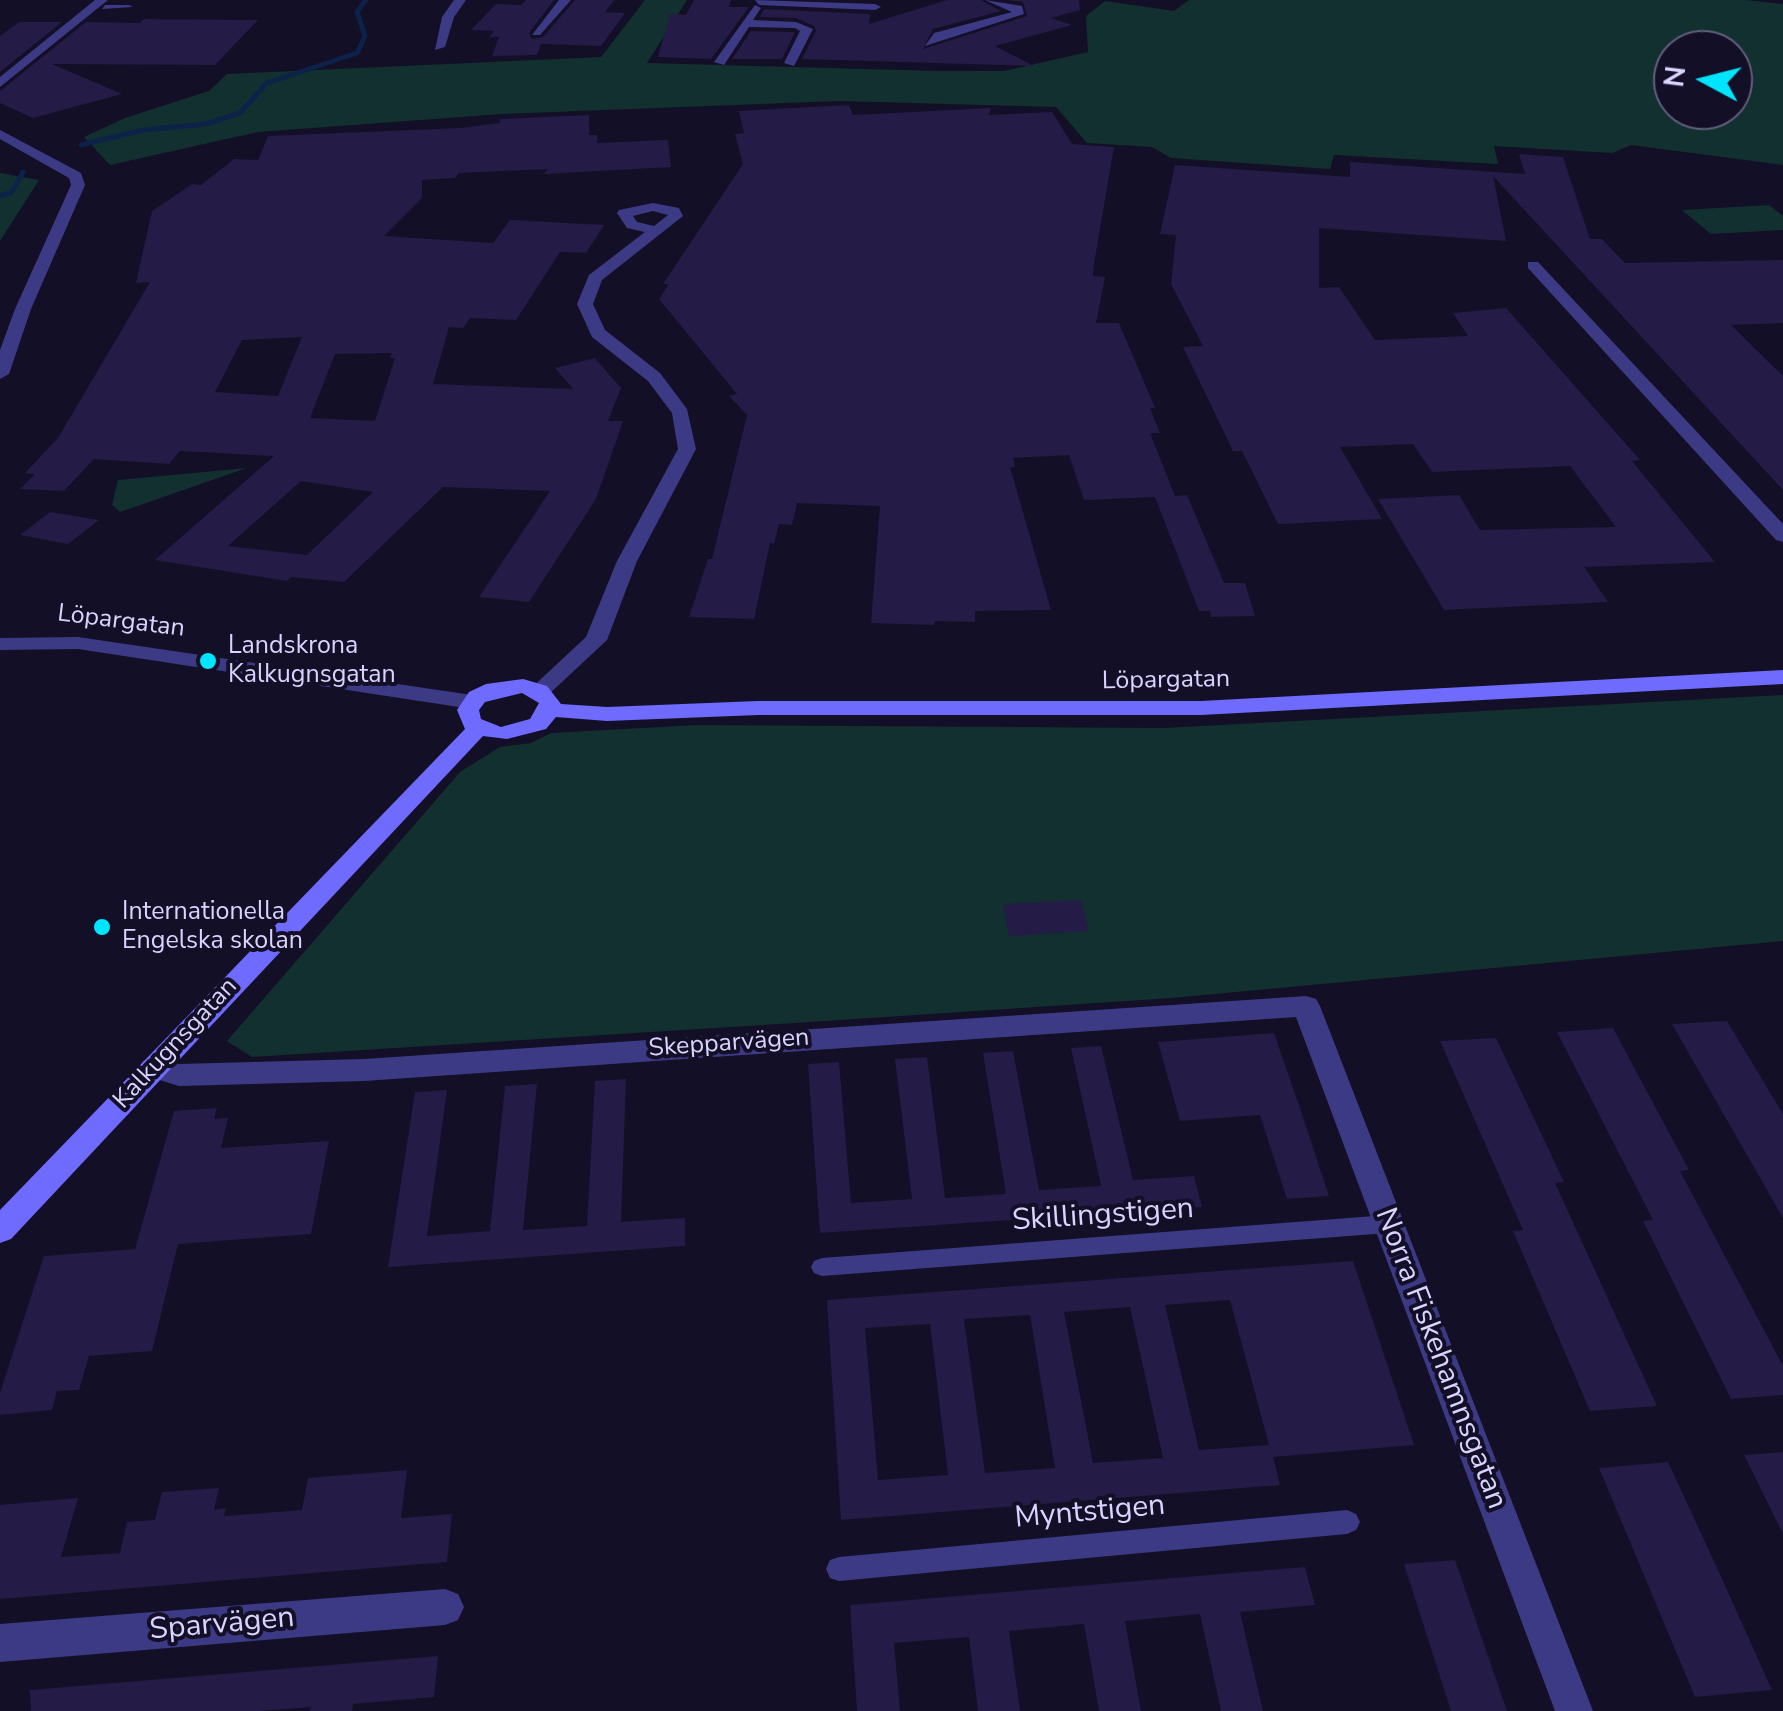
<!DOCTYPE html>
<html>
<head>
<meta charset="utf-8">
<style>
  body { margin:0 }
  #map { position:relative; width:1783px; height:1711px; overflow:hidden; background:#130f26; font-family:"Nunito Sans",sans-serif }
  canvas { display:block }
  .north { position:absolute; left:1653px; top:30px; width:100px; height:100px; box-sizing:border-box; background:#130f26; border:2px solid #625e7d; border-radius:50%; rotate:277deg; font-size:28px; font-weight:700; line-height:40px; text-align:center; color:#d9d4ff }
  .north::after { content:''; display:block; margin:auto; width:35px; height:45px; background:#00e5ff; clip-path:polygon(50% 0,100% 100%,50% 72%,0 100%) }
</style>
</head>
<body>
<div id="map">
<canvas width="1783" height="1711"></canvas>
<div class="north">N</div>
</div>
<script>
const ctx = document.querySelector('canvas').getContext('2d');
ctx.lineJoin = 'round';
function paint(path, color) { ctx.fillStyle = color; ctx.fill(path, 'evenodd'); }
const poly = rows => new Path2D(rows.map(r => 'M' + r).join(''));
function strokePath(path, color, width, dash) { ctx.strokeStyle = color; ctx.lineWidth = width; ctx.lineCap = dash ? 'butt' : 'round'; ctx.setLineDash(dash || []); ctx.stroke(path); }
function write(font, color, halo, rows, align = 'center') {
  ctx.font = font + ' "Nunito Sans",sans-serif'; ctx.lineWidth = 8; ctx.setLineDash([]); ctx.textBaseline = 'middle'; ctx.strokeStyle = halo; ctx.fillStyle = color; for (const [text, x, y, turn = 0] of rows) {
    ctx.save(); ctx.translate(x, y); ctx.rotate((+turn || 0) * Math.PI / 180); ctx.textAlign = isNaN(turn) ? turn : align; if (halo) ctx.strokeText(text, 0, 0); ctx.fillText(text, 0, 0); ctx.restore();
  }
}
const green = poly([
  [645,0,687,0,647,63,938,71,1004,71,1088,52,1086,16,1105,1,1174,11,1189,0,1745,0,1783,4,1783,165,1631,145,1612,153,1494,146,1498,164,1334,155,1330,169,1171,158,1152,147,1087,143,1056,107,838,101,502,114,258,132,110,165,84,137,125,118,209,91,227,74,601,57],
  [1673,50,1733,50,1733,110,1673,110],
  [0,173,39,180,0,241],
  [1769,205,1783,216,1783,230,1711,234,1682,210],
  [247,468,120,512,112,505,118,480],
  [1783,695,1783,941,1172,998,779,1024,252,1057,227,1041,460,772,500,747,531,743,551,733,697,725,1164,728]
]);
const stream = poly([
  [81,145,143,130,206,124,240,113,267,83,357,53,365,36,357,12,366,0],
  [0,196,12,192,23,172]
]);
const building = poly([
  [526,0,554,0,529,33,532,39,543,37,575,0,614,0,605,12,625,13,601,46,541,44,537,55,492,56,499,37,489,37,494,31,471,30,496,4,521,5],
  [694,0,731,0,729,7,749,7,711,59,658,57,670,14,686,15],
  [947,0,981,0,1001,11,933,29,923,49,1027,16,1023,2,1008,0,1079,0,1080,10,1051,18,1072,25,995,46,1034,66,802,59,816,31,814,26,796,18,760,17,764,9,870,14,869,24],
  [144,19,258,20,215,65,52,64,122,94,33,118,0,103,0,91,86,22,140,23],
  [19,22,62,22,0,72,0,36],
  [751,31,794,32,795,32,782,59,732,59],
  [849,105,853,115,991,108,989,115,1052,112,1072,144,1114,147,1094,264,1093,276,1105,277,1096,323,1119,323,1155,408,1150,408,1160,433,1150,433,1175,496,1187,495,1224,583,1245,583,1255,616,1211,617,1210,611,1199,611,1155,497,1084,500,1069,455,1013,458,1015,467,1010,467,1051,610,975,611,975,622,935,621,934,625,871,623,880,506,797,503,792,525,779,524,774,544,770,543,754,619,689,617,708,559,712,559,747,415,729,396,737,394,659,299,669,284,663,284,743,164,735,134,744,133,739,111],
  [589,115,589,135,597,135,597,143,668,140,671,167,544,174,548,169,459,173,455,178,422,180,422,198,384,236,493,243,510,220,604,225,586,253,560,252,516,320,470,318,463,328,449,327,433,384,573,389,555,368,595,358,621,388,608,421,623,421,596,499,529,602,479,597,550,491,443,487,344,582,291,577,287,581,155,560,274,456,180,451,169,464,94,459,64,491,20,489,35,474,25,473,58,438,150,282,136,283,152,211,192,184,201,185,234,159,258,160,268,136,461,128,500,123,500,119],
  [302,337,278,396,215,392,242,340],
  [392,353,390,358,395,358,375,421,310,418,335,354],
  [301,481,373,492,307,555,228,546],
  [1519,154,1563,157,1590,239,1602,239,1625,263,1783,260,1783,323,1731,325,1783,376,1783,490,1493,176,1506,241,1319,228,1319,288,1339,287,1375,340,1468,336,1453,313,1506,308,1640,460,1632,461,1715,562,1584,567,1608,602,1444,610,1378,499,1459,495,1480,530,1616,527,1570,466,1432,472,1413,444,1340,447,1382,519,1278,524,1242,451,1233,451,1183,347,1203,346,1171,284,1176,235,1160,234,1175,165,1350,177,1350,162,1525,174],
  [50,512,99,520,68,544,20,535],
  [1081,900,1089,931,1009,936,1003,904],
  [1727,1021,1783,1114,1783,1218,1672,1024],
  [1613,1028,1689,1170,1680,1171,1783,1366,1783,1395,1731,1399,1643,1221,1653,1220,1557,1032],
  [1274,1033,1301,1111,1329,1196,1287,1199,1260,1115,1180,1121,1158,1042],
  [1496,1038,1564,1182,1555,1183,1657,1406,1590,1411,1513,1231,1523,1230,1440,1041],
  [1101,1046,1133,1180,1194,1176,1202,1207,820,1233,808,1064,839,1062,851,1203,912,1199,895,1059,927,1057,945,1198,1006,1194,983,1053,1013,1051,1039,1190,1101,1186,1071,1048],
  [626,1079,621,1222,685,1218,685,1246,388,1267,415,1092,447,1090,427,1236,490,1231,505,1086,537,1084,523,1230,587,1226,595,1081],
  [217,1108,214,1119,228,1118,221,1148,329,1141,311,1234,178,1244,152,1351,89,1356,79,1390,57,1391,52,1410,0,1415,0,1393,44,1256,135,1249,174,1111],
  [1353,1261,1414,1445,1273,1457,1280,1485,841,1520,827,1300],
  [1230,1300,1269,1445,1199,1450,1165,1305],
  [1130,1307,1163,1458,1093,1463,1064,1312],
  [1030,1315,1055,1468,985,1473,964,1319],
  [930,1324,948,1475,878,1480,865,1328],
  [1783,1452,1783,1534,1744,1455],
  [1668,1462,1718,1570,1772,1690,1695,1697,1599,1468],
  [407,1470,401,1518,452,1514,447,1562,0,1599,0,1505,78,1498,61,1557,120,1553,127,1522,155,1520,162,1492,219,1488,214,1510,226,1508,224,1516,302,1510,308,1478],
  [1455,1560,1507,1711,1451,1711,1404,1564],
  [1305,1567,1315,1605,1240,1612,1263,1711,1221,1711,1200,1614,1125,1621,1141,1711,1099,1711,1084,1624,1009,1631,1020,1711,978,1711,969,1637,894,1643,900,1711,857,1711,850,1605],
  [438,1656,434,1697,353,1704,352,1711,310,1711,311,1707,261,1711,31,1711,30,1690]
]);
const lane = poly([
  [105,5,129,5,133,7,102,9,105,5],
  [1388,1215,1396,1218,1399,1224,1396,1230,1388,1233,822,1276,814,1273,811,1267,814,1261,822,1258,1388,1215],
  [1347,1510,1356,1514,1360,1522,1356,1530,1347,1534,839,1581,830,1578,826,1569,830,1560,839,1557,1347,1510]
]);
const street = poly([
  [95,0,108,0,0,87,0,77,95,0],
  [454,0,466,0,454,17,445,47,435,50,442,17,454,0],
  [559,0,571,0,540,35,532,35,559,0],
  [755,0,875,4,881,7,875,10,759,5,755,0],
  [985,0,1022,6,1024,14,925,46,934,33,1012,12,985,0],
  [755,5,761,8,753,20,796,22,813,29,794,66,784,63,800,31,795,28,749,27,724,65,714,62,755,5],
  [0,130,81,173,85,185,31,309,9,374,0,379,0,350,15,309,71,185,69,178,0,139,0,130],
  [653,203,679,208,683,216,602,280,593,304,605,330,660,373,687,409,696,449,637,561,607,640,547,696,539,698,528,691,586,637,617,561,678,449,672,413,648,381,592,337,577,304,589,275,645,232,627,228,617,213,619,210,653,203],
  [653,211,668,215,654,226,637,222,633,216,653,211],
  [1528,262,1538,262,1783,524,1783,542,1776,540,1528,268,1528,262],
  [78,637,472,695,483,702,472,709,78,649,0,650,0,638,78,637],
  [1306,996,1316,999,1320,1006,1593,1711,1555,1711,1296,1017,364,1081,179,1086,143,1075,139,1068,143,1061,153,1057,179,1064,364,1059,1306,996],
  [445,1589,458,1594,464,1607,458,1620,445,1625,0,1662,0,1624,445,1589]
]);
const secondary = poly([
  [1783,670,1783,684,1201,715,758,715,607,721,556,717,546,729,507,739,483,736,11,1239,0,1243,0,1210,465,729,457,710,469,692,486,684,523,679,547,686,561,704,607,707,758,701,1201,701,1783,670],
  [522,693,539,703,530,719,501,727,481,719,479,710,485,702,522,693]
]);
const markers = [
  [208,661,10,"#00e5ff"],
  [102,927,10,"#00e5ff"]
];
const streetNames = [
  ["Löpargatan",121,622,7],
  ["Löpargatan",1166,681,-1],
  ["Kalkugnsgatan",176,1044,-47],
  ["Skepparvägen",729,1044,-4]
];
const poiNames = [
  ["Landskrona",228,647],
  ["Kalkugnsgatan",228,676],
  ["Internationella",122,913],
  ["Engelska skolan",122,942]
];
const nearStreetnames = [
  ["Skillingstigen",1103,1216,-4],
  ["Norra Fiskehamnsgatan",1440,1359,69],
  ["Myntstigen",1090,1513,-5],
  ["Sparvägen",222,1625,-5]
];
paint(green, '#12302f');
strokePath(stream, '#0c2248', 5);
paint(building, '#241b47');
paint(lane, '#3d3a85');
paint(street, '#3d3a85');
paint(secondary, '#6f6bff');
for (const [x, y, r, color] of markers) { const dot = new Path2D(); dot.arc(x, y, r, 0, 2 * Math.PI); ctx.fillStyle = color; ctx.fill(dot); strokePath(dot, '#130f26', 4); }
write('25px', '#d9d4ff', '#130f26', streetNames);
write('25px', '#d9d4ff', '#130f26', poiNames, 'left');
write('30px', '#d9d4ff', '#130f26', nearStreetnames);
</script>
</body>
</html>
